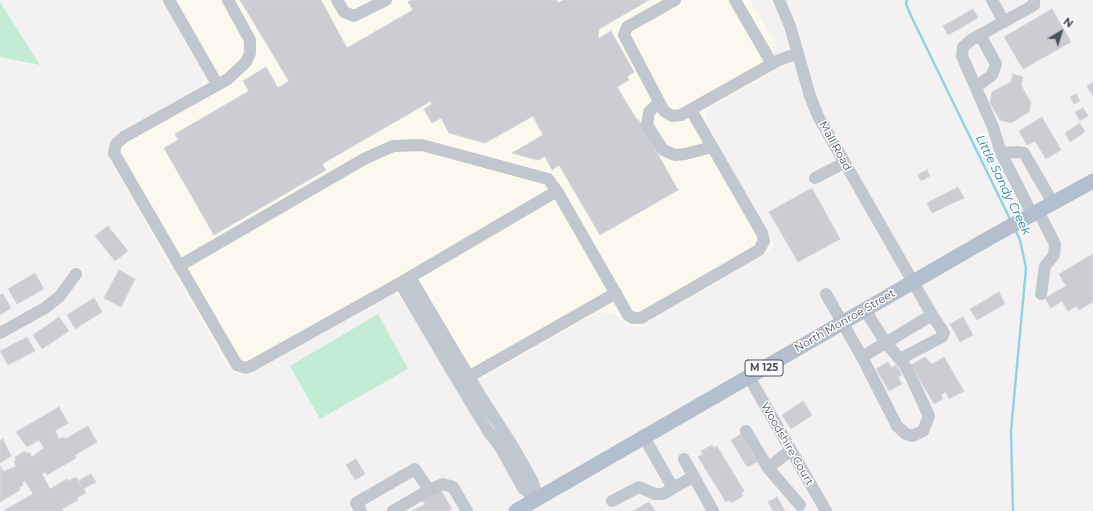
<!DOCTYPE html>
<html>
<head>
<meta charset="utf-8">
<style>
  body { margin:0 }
  #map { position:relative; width:1093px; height:511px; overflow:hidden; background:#f3f1f1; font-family:Montserrat,sans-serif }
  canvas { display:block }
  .north { position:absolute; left:1041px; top:12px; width:40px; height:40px; -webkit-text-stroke:3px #fff; paint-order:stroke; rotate:38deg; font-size:11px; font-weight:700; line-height:16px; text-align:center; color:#4a535d }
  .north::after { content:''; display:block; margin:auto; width:14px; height:18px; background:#4a535d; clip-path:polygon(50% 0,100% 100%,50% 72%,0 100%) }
</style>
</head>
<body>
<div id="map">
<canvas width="1093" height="511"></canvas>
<div class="north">N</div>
</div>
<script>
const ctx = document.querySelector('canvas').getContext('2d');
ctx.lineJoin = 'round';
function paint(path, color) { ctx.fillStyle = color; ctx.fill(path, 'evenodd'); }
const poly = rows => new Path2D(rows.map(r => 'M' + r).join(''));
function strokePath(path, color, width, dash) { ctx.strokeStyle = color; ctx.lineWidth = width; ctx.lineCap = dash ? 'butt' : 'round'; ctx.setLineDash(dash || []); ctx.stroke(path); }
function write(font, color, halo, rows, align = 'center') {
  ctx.font = font + ' Montserrat,sans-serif'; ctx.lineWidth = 3; ctx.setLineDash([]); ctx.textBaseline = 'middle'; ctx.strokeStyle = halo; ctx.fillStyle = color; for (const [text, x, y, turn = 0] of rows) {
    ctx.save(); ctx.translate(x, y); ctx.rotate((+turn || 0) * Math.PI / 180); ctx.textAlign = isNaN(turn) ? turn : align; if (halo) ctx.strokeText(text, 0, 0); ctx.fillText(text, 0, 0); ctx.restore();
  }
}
const commercial = poly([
  [162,0,750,0,776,45,759,54,770,74,711,107,706,114,705,121,773,242,772,247,769,252,639,327,628,326,614,313,596,313,458,391,404,298,392,293,248,375,235,373,225,363,109,158,109,145,117,136,201,86,205,77]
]);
const green = poly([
  [0,2,40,65,0,57],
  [378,314,408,369,320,419,290,366]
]);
const stream = poly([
  [907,0,906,4,912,18,1011,221],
  [1013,511,1011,431,1026,268,1020,240,1015,229]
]);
const building = poly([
  [240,0,321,0,347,48,413,10,408,2,411,0,557,0,558,3,563,0,649,0,599,29,598,39,611,31,634,72,627,77,629,80,617,87,637,120,638,119,678,190,600,235,559,165,552,170,545,156,538,160,512,153,543,135,533,116,485,143,449,133,441,118,432,123,424,109,432,104,431,101,322,164,326,170,214,235,164,148,178,140,175,134,249,91,243,81,266,67,278,88,289,81,240,0],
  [973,9,978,18,948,35,943,26,973,9],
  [1052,9,1071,42,1023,69,1004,37,1052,9],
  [1013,74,1023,77,1021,85,1031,103,1029,112,1011,123,1000,120,990,103,992,92,1011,82,1013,74],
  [1093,82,1093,96,1087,86,1093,82],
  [1076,94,1080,101,1074,104,1070,97,1076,94],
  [1083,108,1088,116,1080,121,1075,112,1083,108],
  [1042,117,1061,150,1046,159,1035,141,1027,145,1019,131,1042,117],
  [1080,123,1085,132,1070,142,1065,133,1080,123],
  [927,170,930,176,921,181,918,175,927,170],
  [958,187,964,198,932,213,927,203,958,187],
  [812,188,840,239,798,262,769,212,812,188],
  [108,226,128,251,115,261,95,236,108,226],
  [1093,254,1093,302,1079,310,1077,306,1068,311,1062,301,1051,308,1045,298,1066,286,1059,274,1093,254],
  [119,270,135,279,121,307,104,298,119,270],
  [35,273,44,289,17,304,8,289,35,273],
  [999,292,1005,304,977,320,970,309,999,292],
  [3,294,11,308,0,315,0,295,3,294],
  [94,298,102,312,75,329,67,315,94,298],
  [59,317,69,331,42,349,33,335,59,317],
  [963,317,973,335,960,342,950,324,963,317],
  [27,337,35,351,8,365,0,351,27,337],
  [925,357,932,364,944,357,964,391,949,399,946,392,941,395,943,399,934,404,911,365,925,357],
  [888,362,892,368,896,365,902,375,898,377,902,384,889,391,876,369,888,362],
  [803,401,812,415,791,429,782,415,803,401],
  [59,407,68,423,55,431,59,439,64,437,65,439,88,426,97,442,75,455,76,458,47,475,45,472,42,474,50,489,67,479,68,481,76,477,86,493,77,498,78,500,62,509,63,511,3,511,33,494,25,481,22,483,23,485,19,488,20,490,0,502,0,466,4,472,8,469,8,470,16,466,14,461,16,460,15,457,25,451,27,454,29,452,32,457,44,448,39,440,27,447,16,432,59,407],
  [741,434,757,462,747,467,731,440,741,434],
  [3,439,11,456,0,463,0,441,3,439],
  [712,445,714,448,717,446,744,491,741,493,743,496,731,503,729,500,726,502,698,457,703,454,701,451,712,445],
  [356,459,365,474,355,480,346,465,356,459],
  [91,474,96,482,83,489,78,481,91,474],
  [440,489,452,509,449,511,412,511,425,504,422,500,440,489],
  [777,497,785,511,773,511,768,502,777,497],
  [649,502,655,511,633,511,649,502]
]);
const minor = poly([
  [169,0,217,84],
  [228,0,250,40,250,53,246,62,228,79,124,137,116,144,114,153,237,365,246,368,251,366,400,283,557,191],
  [337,0,344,12,354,16,386,0],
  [675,0,627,27,624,35,664,111,672,116,681,115,777,61,798,53],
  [735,0,772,64],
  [779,0,790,26,810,96,818,116,932,315,862,357,826,294],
  [992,0,1004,22],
  [976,87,992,75,996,64,980,35],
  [659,102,649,112,647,125,663,150,675,155,685,154,712,147],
  [1001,153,1018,152,1024,153,1053,203],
  [815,178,844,163],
  [1038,211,1055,244,1054,255,1045,266,1041,294],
  [1032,214,1001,153,993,127,962,56,963,47,971,40,1034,5,1034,0],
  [179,266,364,159,393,146,422,145,548,179,557,191,628,315,633,318,641,318,759,250,764,241,762,233,691,110],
  [410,277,481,397,512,445,533,482,537,499],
  [400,283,459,383,488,431,501,448,523,488,537,499],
  [0,333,45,308,60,296,76,274],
  [862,357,897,426,906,434,912,436,923,431,929,416,912,379,904,364,886,343,865,310],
  [900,359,942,337,944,333,932,315],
  [749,377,826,511],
  [463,380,616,293],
  [746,431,768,468],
  [644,437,673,488,693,477],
  [791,450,768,468,800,505],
  [684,459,713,511],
  [612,501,639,487,655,494,663,494,673,488],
  [361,511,356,503,415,469,429,490,443,484,453,487,467,511],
  [393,511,429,490]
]);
const major = poly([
  [516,511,991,237,1093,181]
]);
const shields = [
  [764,368,38]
];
const shieldNames = [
  ["M 125",764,368]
];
const streetNames = [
  ["Mall Road",835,146,61],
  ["North Monroe Street",845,321,-30],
  ["Woodshire Court",787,444,60]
];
const waterNames = [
  ["Little Sandy Creek",1003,185,64]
];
paint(commercial, '#fbf8ed');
paint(green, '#c3ecd5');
strokePath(stream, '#94d1e6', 2.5);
paint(building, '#cbcdd3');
strokePath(building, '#d5d7db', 1);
strokePath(minor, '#c0c7ce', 12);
strokePath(major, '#b3bfcd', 15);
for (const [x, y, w] of shields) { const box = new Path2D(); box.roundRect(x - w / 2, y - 8, w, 16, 3); ctx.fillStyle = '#fff'; ctx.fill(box); strokePath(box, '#4a535d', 1); }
write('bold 10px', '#4a535d', null, shieldNames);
write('11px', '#4a535d', '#fff', streetNames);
write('italic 12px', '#187ea2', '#fff', waterNames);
</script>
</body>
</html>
